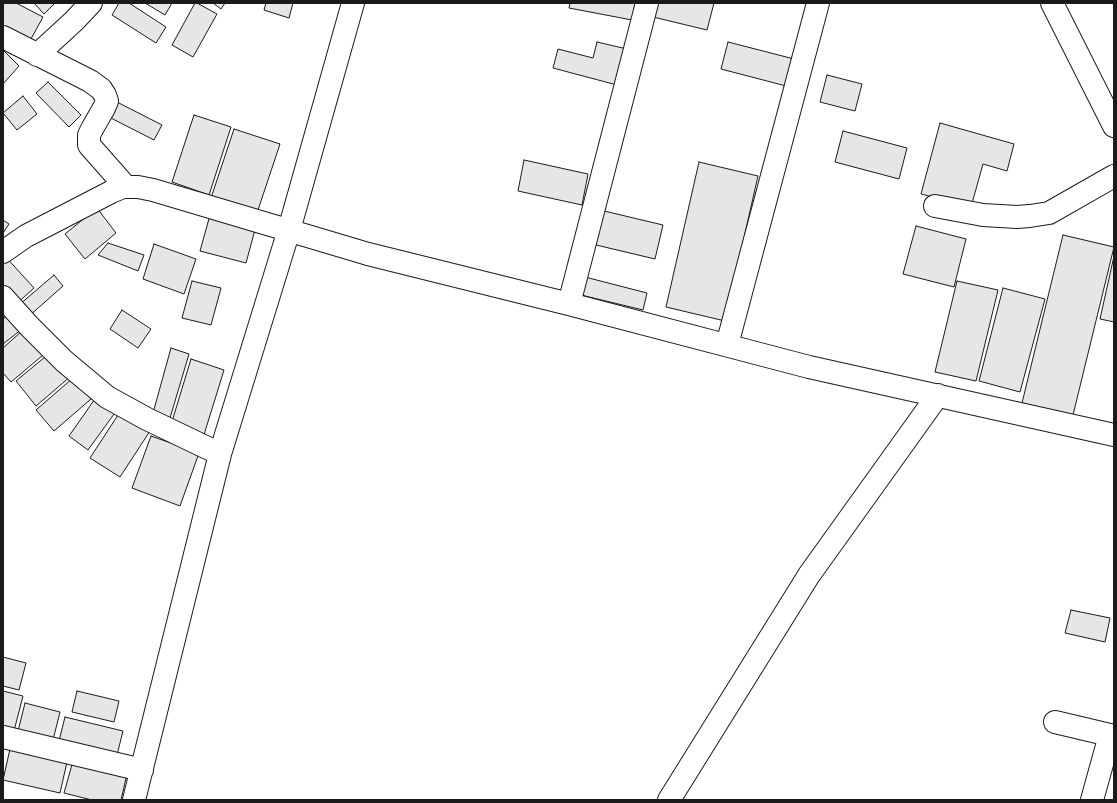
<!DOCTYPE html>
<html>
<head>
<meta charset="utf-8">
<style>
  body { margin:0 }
  #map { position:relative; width:1117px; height:803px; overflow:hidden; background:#fff; font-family:"IBM Plex Serif",serif }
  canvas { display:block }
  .frame { position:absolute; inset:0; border:4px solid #1a1a1a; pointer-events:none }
</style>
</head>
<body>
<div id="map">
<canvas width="1117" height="803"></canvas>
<div class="frame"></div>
</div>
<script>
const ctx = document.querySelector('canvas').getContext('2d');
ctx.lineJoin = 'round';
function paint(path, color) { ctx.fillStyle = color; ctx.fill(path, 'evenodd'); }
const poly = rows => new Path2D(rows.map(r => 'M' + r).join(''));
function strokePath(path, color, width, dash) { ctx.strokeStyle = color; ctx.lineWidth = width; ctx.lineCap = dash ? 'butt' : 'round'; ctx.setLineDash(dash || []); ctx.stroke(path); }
const building = poly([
  [3,3,16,3,43,17,26,48,3,36,3,3],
  [34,3,55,3,44,14,34,3],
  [119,3,129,3,166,27,156,43,112,15,119,3],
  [145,3,172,3,165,15,145,3],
  [195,3,197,3,217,14,193,57,172,45,195,3],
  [213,3,225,3,221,9,213,3],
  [266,3,293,3,289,18,264,10,266,3],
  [570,3,635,3,632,20,569,8,570,3],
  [652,3,714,3,707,30,649,16,652,3],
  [597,42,627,49,617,85,553,68,558,49,593,58,597,42],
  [728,42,798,60,790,87,721,69,728,42],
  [4,51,19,66,3,84,3,52,4,51],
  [827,75,862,84,855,111,820,102,827,75],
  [48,82,81,115,69,127,36,93,48,82],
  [23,96,37,114,17,130,3,113,23,96],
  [113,100,162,125,154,140,105,115,113,100],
  [194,115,231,127,209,195,172,182,194,115],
  [940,123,1014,144,1007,171,983,164,971,207,921,194,940,123],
  [234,129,280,144,256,216,210,201,234,129],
  [843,131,907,148,899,179,835,162,843,131],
  [524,160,588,174,582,205,518,191,524,160],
  [699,162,758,176,725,321,666,307,699,162],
  [97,208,116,233,85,259,65,234,97,208],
  [600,210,663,225,655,259,592,244,600,210],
  [210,215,256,226,246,263,200,251,210,215],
  [3,220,9,224,3,233,3,220],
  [916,226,966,239,954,287,903,274,916,226],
  [1063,235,1114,247,1073,415,1022,403,1063,235],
  [108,243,144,255,138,271,98,255,108,243],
  [154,244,196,259,184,294,143,279,154,244],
  [3,254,34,288,15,305,3,291,3,254],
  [1114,256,1114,322,1100,319,1114,256],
  [54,275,63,286,28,317,19,305,54,275],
  [585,277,647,293,643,310,581,295,585,277],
  [192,281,221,288,211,325,182,318,192,281],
  [957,281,998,290,976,381,935,372,957,281],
  [1003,288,1045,299,1020,392,979,381,1003,288],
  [122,310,151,329,138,348,110,329,122,310],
  [10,314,22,329,3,344,3,319,10,314],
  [22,331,43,355,11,382,3,373,3,348,22,331],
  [171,348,189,354,170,418,153,413,171,348],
  [51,352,71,376,36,406,16,381,51,352],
  [191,359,224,370,203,438,170,428,191,359],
  [73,378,91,399,54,431,36,410,73,378],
  [97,396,117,410,88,450,69,436,97,396],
  [120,412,150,431,120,477,90,458,120,412],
  [151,436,199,453,180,506,132,488,151,436],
  [1071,610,1110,618,1105,642,1065,633,1071,610],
  [3,657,26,663,19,690,3,686,3,657],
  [3,691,23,696,14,731,3,728,3,691],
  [77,691,119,701,114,722,72,712,77,691],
  [25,703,60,712,53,740,18,731,25,703],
  [65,717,123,731,116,759,58,745,65,717],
  [10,749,67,762,60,793,3,780,10,749],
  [73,761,127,774,121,800,92,800,64,793,73,761]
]);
const minor = poly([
  [1052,3,1114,126],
  [3,37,90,81,101,89,105,95,107,101,104,108,92,129,89,135,89,145,126,187],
  [37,55,74,21,91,3],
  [935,206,983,215,1017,217,1030,216,1049,213,1114,176],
  [3,252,26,236,111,192,123,187,138,187,153,190,368,254,569,304,809,367,1114,435],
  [3,297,29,326,64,361,107,397,147,419,220,454],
  [569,304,647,3],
  [727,345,818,3],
  [1055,722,1114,736],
  [3,737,142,770],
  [134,800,220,454,289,230,353,3],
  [669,800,809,575,938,395],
  [1092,800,1110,735]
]);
paint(building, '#e6e6e6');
strokePath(building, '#1a1a1a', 1);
strokePath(minor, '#1a1a1a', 24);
strokePath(minor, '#fff', 22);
</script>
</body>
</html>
